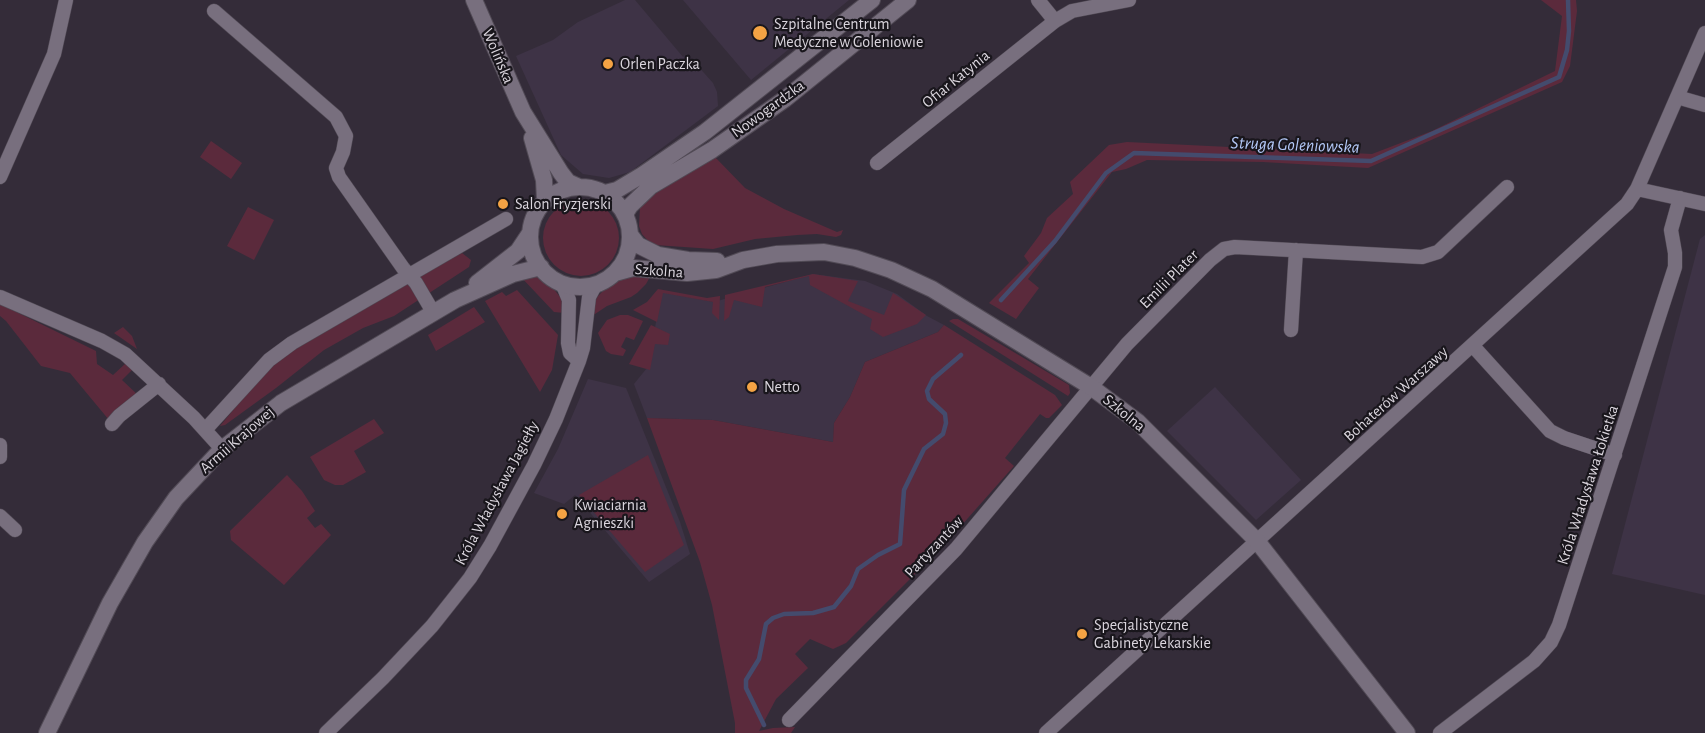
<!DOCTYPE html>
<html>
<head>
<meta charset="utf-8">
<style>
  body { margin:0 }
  canvas { display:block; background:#342c39 }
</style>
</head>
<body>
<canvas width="1705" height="733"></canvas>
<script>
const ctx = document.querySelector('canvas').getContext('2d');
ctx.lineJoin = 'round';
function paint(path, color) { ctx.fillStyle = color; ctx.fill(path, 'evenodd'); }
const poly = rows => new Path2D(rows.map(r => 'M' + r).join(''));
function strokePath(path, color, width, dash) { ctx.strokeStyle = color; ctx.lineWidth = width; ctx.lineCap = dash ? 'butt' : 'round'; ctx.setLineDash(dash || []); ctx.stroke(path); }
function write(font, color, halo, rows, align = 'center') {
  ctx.font = font + ' "Alegreya Sans",sans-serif'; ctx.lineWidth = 4.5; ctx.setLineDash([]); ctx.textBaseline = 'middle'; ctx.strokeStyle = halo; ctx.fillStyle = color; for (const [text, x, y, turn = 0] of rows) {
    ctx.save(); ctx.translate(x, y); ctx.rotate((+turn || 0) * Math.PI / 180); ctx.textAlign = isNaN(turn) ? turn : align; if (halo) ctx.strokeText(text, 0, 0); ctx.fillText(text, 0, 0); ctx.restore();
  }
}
const built = poly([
  [625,0,635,0,683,57,687,54,713,83,717,92,718,106,630,172,609,178,583,174,561,155,516,56,553,40,578,22],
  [683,0,849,0,751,80],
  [1705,235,1705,595,1612,574,1700,239],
  [813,274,865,281,897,294,927,316,944,325,938,332,865,362,850,397,834,423,833,442,713,420,647,418,634,384,647,368,662,292,714,302],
  [588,379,626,388,680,522,690,554,649,582,575,495,564,504,534,493,558,449],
  [1215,387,1301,480,1256,520,1167,431]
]);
const green = poly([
  [1541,0,1576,0,1577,11,1570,66,1562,82,1368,168,1263,162,1147,160,1126,169,1112,172,1028,279,1039,288,1016,319,989,303,1029,263,1024,256,1041,233,1047,218,1073,194,1070,182,1109,145,1127,142,1372,154,1432,131,1555,71,1562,16],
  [211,141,242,163,231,179,200,157],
  [715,157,745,188,784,209,837,232,843,230,841,235,836,237,817,234,797,235,755,239,713,249,655,245,649,242,642,234,639,226,640,207,662,187],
  '543 238a38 38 0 1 1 76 0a38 38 0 1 1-76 0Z',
  [248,207,274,220,254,260,227,246],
  [462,253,471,260,469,267,394,316,363,328,324,350,276,388,225,425,220,426,257,381,275,361,383,295],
  [813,274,858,281,848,301,884,315,893,293,926,315,917,324,883,337,870,329,872,319,810,285,809,276,765,287,762,307,734,300,729,317,724,321,725,295],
  [651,275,646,284,637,293,631,297,607,306,592,316,594,303,598,296,612,282,628,276],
  [520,276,535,276,548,282,561,298,565,313,554,312],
  [658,289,707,298,720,296,719,320,712,313,713,302,663,293,657,322,633,310,647,302],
  [517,290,558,335,552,370,540,392,485,301,502,292,506,296],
  [0,304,96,351,97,364,113,375,126,363,133,369,122,380,140,397,109,420,70,373,41,366,6,321,0,316],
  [474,307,485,322,436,351,428,335],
  [620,315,628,315,643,321,634,340,626,337,621,347,626,350,623,356,611,354,606,351,598,333,607,320],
  [953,319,958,319,1069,385,1070,393,1068,396,949,321],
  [651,325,670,334,668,345,655,344,650,370,629,364],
  [944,325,1055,395,1062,405,1049,418,1046,418,1040,414,1005,458,1014,466,945,544,846,643,833,649,810,639,795,654,808,668,776,699,759,731,773,728,795,727,791,733,735,733,735,723,712,605,700,562,647,418,713,420,833,442,834,423,850,397,865,362,938,332],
  [123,327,132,336,137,349,114,333],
  [374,419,384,433,354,451,366,472,343,485,335,485,324,480,310,457],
  [648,455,684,545,645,572,579,495],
  [287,475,302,491,315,511,307,518,315,528,321,524,331,535,284,585,231,540,230,531]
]);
const stream = poly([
  [1001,300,1055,241,1106,173,1134,153,1371,161,1559,77,1567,50,1569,31,1568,0],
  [764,725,746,688,746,680,759,659,766,624,773,618,784,614,813,613,834,607,851,586,858,569,878,555,900,544,904,490,924,449,943,434,946,423,945,414,929,399,927,391,933,379,961,355]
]);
const minor = poly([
  [1038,0,1055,21],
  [214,11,336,117,346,136,343,152,336,168,339,177,403,268,416,283,433,312],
  [1677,97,1705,105],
  [877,163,1055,21,1072,11,1129,0],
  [0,177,54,54,66,0],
  [1637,189,1705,204],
  [562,283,569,300,568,343,570,353,579,361],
  [0,297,102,341,125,354,194,418,222,449],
  [1291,330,1296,250],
  [1473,346,1550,431,1564,438,1615,455],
  [112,424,119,416,159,384],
  [205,430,269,360,292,343,506,219],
  [0,445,0,457],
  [0,516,15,530],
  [789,720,956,549,1127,344,1210,260,1224,249,1235,247,1422,257,1438,252,1507,187],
  [326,733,383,678,432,626,470,578,490,546,534,465,556,419,579,361,583,348,589,297,596,284],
  [1046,733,1627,204,1637,189,1705,33],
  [1440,733,1534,661,1551,642,1559,625,1675,267,1675,253,1671,230,1680,198]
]);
const tertiary = poly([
  [474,0,523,112,561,173,568,182,579,187],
  [532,138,544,180,545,201],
  '530 237a50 50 0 1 1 100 0a50 50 0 1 1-100 0Z',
  [605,193,617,190,642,175,705,132,872,0],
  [625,214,630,206,651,186,712,150,785,99,908,0],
  [631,236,638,245,658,255,688,260,717,261],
  [615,273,633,268,687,273,716,270,743,260,777,254,824,252,855,258,891,270,932,289,1091,387,1138,422,1257,541,1407,733],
  [477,283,518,251,530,233],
  [47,733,110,603,145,542,176,498,222,449,281,403,455,300,513,274,541,267]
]);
const markers = [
  [760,33,8,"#f4a344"],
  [608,64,6,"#f4a344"],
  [503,204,6,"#f4a344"],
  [752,387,6,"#f4a344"],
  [562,514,6,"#f4a344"],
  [1082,634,6,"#f4a344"]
];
const poiNames = [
  ["Szpitalne Centrum",774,24],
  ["Medyczne w Goleniowie",774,42],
  ["Orlen Paczka",620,64],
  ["Salon Fryzjerski",515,204],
  ["Netto",764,387],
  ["Kwiaciarnia",574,505],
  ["Agnieszki",574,523],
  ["Specjalistyczne",1094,625],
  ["Gabinety Lekarskie",1094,643]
];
const streetNames = [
  ["Wolińska",498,56,67],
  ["Ofiar Katynia",956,79,-39],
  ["Nowogardzka",768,109,-36],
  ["Szkolna",659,271,4],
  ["Emilii Plater",1169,279,-45],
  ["Bohaterów Warszawy",1396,394,-42],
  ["Szkolna",1124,413,39],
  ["Armii Krajowej",237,440,-41],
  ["Króla Władysława Łokietka",1588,485,-72],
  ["Króla Władysława Jagiełły",497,493,-62],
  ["Partyzantów",934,547,-47]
];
const waterNames = [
  ["Struga Goleniowska",1295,145,2]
];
paint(built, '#3e3346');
paint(green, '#5b2a3c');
strokePath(stream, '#444b6d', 4.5);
strokePath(minor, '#514a55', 15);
strokePath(tertiary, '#514a55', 18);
strokePath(minor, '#786f7e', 14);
strokePath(tertiary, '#786f7e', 16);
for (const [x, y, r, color] of markers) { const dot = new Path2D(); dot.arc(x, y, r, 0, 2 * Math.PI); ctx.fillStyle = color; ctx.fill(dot); strokePath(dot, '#19161c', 2); }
write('16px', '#dbd6de', '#19161c', poiNames, 'left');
write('16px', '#dbd6de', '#19161c', streetNames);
write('italic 18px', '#b3c8f7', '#19161c', waterNames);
</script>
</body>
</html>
